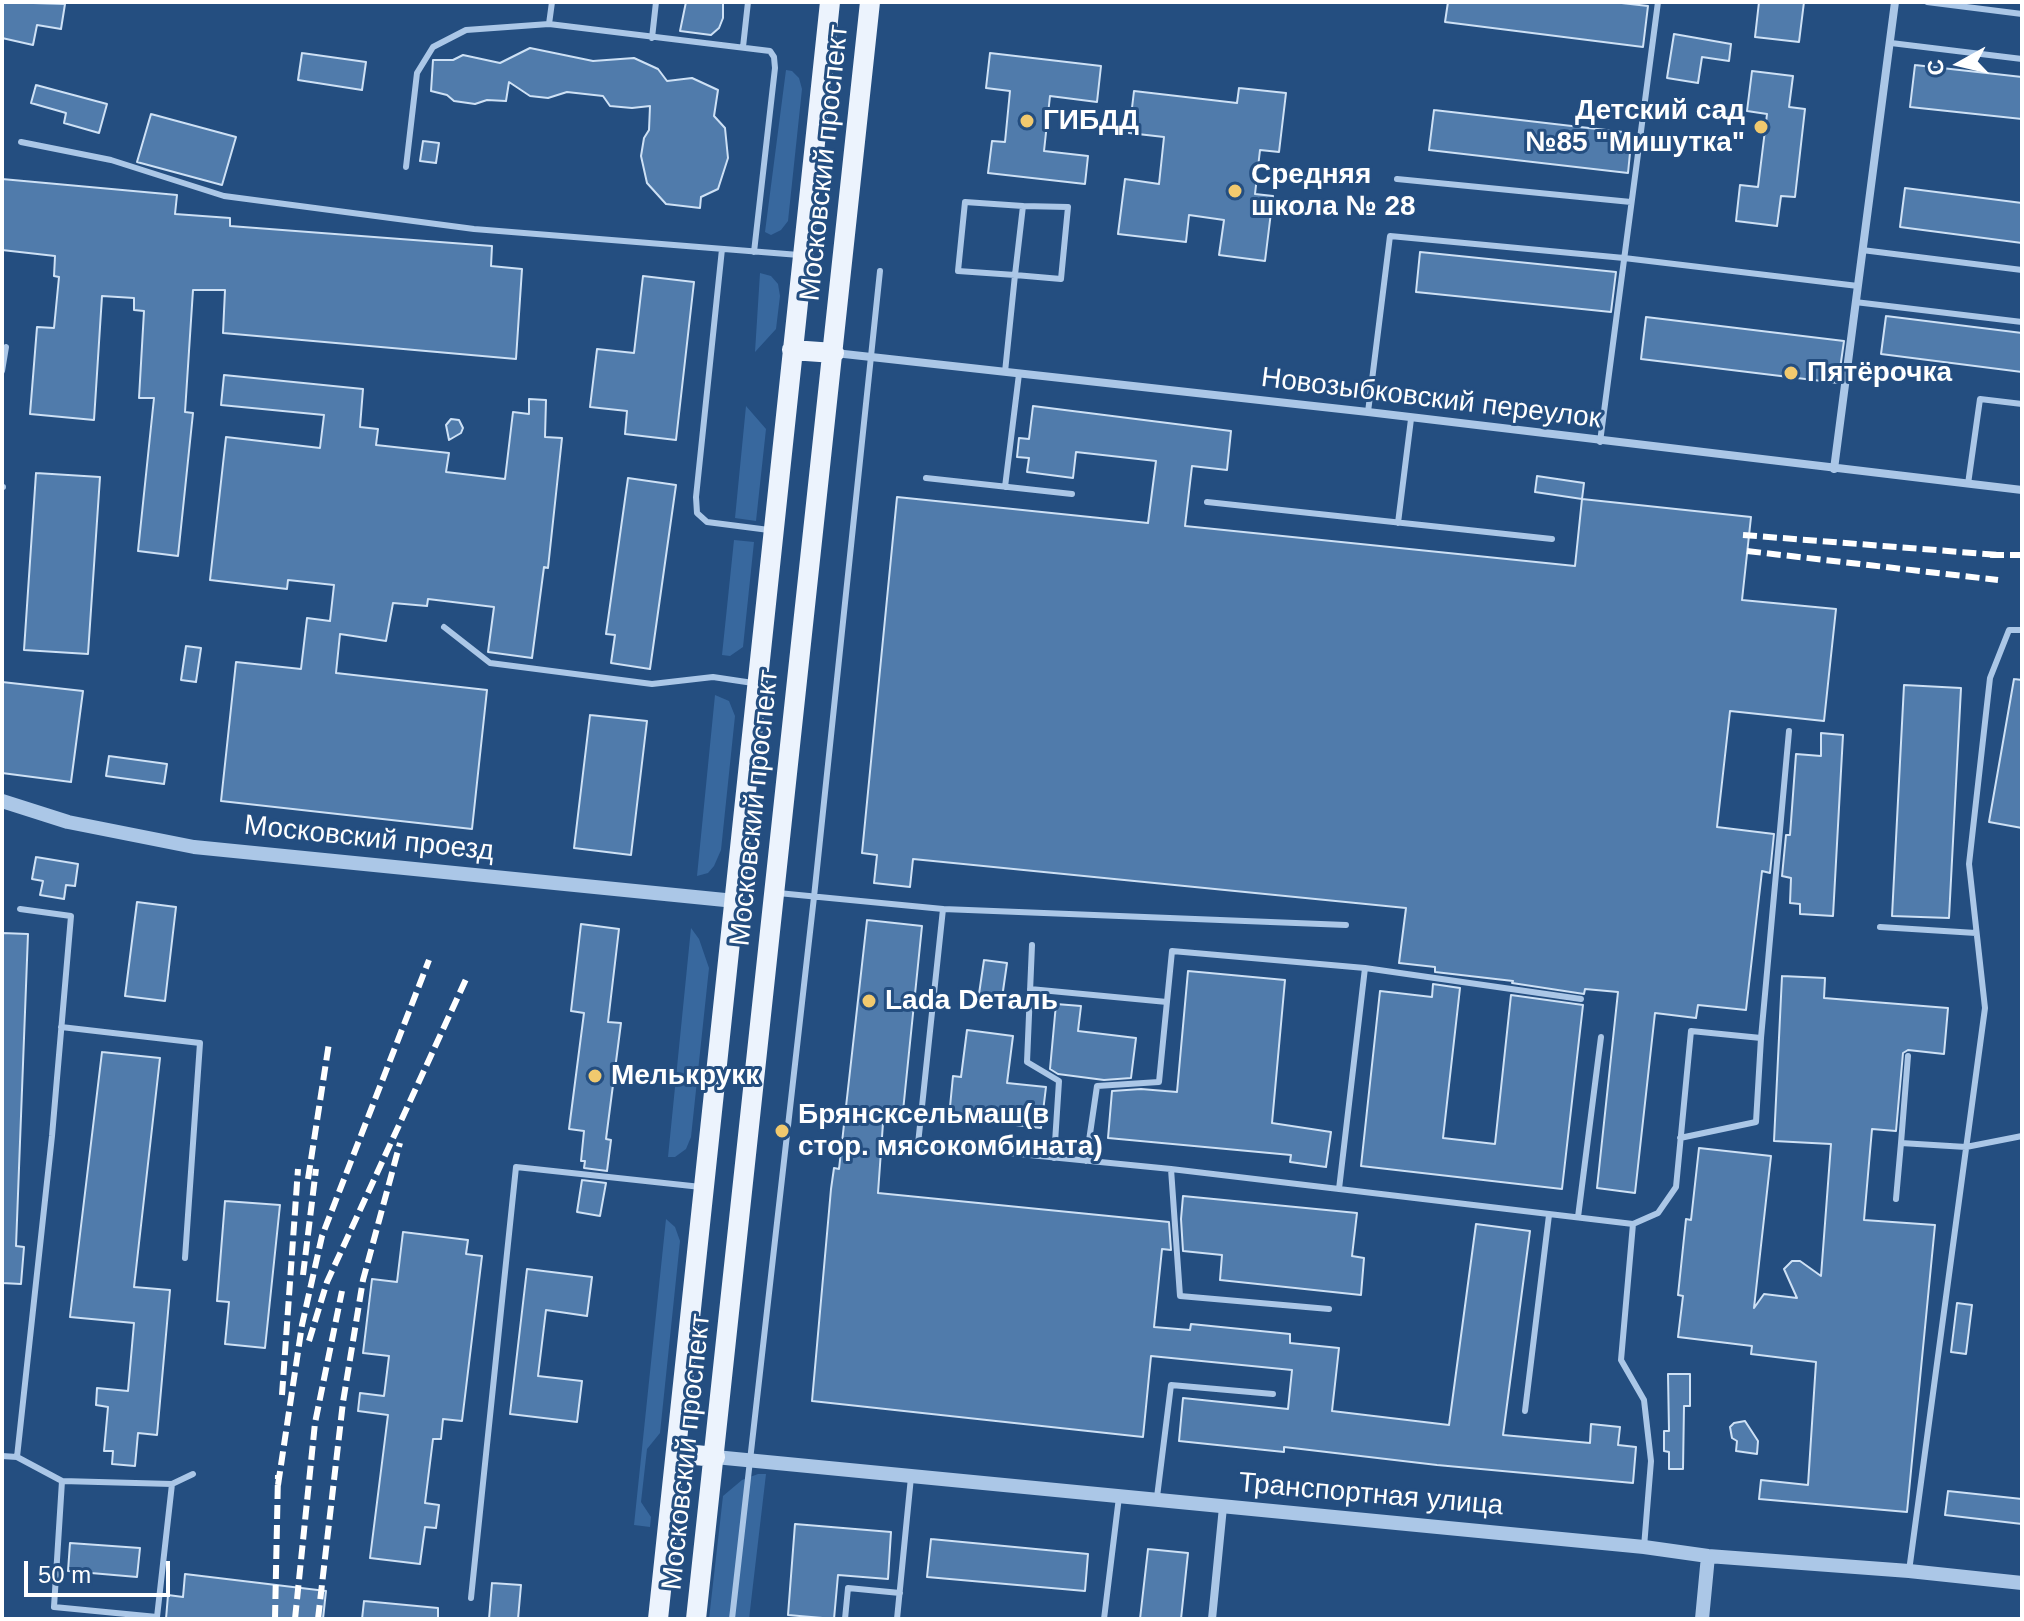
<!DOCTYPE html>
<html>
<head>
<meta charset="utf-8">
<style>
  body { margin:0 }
  #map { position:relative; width:2024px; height:1621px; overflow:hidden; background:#244e80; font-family:Helvetica,sans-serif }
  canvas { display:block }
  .frame { position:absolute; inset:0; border:4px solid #fff; pointer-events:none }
  .north { position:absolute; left:1920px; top:24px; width:80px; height:80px; -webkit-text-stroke:6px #244e80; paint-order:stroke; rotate:262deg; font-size:22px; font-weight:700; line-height:32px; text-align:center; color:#fff }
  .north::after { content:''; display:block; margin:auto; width:28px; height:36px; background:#fff; clip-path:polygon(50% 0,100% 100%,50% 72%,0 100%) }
  .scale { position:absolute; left:24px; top:1561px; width:146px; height:36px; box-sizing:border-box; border:4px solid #fff; border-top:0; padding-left:10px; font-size:24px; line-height:28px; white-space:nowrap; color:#fff; -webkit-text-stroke:6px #244e80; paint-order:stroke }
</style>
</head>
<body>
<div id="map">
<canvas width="2024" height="1621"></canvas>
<div class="frame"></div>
<div class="north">С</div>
<div class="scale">50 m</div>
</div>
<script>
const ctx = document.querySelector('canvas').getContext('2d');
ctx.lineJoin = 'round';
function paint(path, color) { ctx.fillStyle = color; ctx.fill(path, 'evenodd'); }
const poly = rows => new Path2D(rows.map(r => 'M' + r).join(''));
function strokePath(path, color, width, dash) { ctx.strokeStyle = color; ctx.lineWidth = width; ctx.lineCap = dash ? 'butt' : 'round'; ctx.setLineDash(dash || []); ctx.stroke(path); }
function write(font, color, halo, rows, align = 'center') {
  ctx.font = font + ' Helvetica,sans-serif'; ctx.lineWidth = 6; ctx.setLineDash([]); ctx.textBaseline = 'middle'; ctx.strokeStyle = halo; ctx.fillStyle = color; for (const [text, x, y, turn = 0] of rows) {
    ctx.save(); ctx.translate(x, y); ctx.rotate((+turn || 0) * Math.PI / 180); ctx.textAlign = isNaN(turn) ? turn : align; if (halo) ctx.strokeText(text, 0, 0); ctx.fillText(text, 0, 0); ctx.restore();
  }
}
const green = poly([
  [786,70,792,71,799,78,802,89,788,221,781,230,771,235,765,232],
  [760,273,771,276,778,284,780,296,776,329,755,352],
  [746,406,766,429,756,521,735,518],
  [734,540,754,542,743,647,730,656,722,655],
  [715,695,729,701,735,716,721,850,714,866,708,873,697,876],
  [691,928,699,939,709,968,691,1137,686,1149,675,1157,668,1157],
  [666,1219,675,1227,680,1241,660,1433,647,1449,641,1502,651,1517,650,1527,634,1525],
  [758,1474,766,1474,749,1619,709,1619,723,1496,742,1480]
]);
const building = poly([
  [2,2,65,4,61,29,37,25,33,45,2,38,2,2],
  [686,2,723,2,723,18,719,28,711,35,680,31,686,2],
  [1448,2,1613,2,1648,6,1643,47,1445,22,1448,2],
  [1759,2,1804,2,1799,42,1755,37,1759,2],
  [1674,34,1731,44,1729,61,1702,57,1698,83,1667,78,1674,34],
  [530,48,593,61,634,58,658,69,667,81,692,78,718,90,714,116,725,128,728,158,718,189,701,197,700,208,666,204,647,183,641,156,644,138,649,130,650,106,632,108,610,106,603,96,567,92,548,98,530,96,509,82,506,101,487,100,475,104,454,101,447,95,431,91,433,60,453,60,463,55,500,63,530,48],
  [302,53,366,62,362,90,298,80,302,53],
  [990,53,1101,66,1097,102,1050,96,1044,151,1088,156,1085,184,988,173,992,141,1005,142,1010,91,986,88,990,53],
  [1915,65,2022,77,2022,119,1910,107,1915,65],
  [1752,71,1793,76,1789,107,1805,109,1795,197,1781,196,1777,226,1736,221,1740,185,1758,187,1767,114,1747,111,1752,71],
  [36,85,107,104,99,133,64,123,66,113,31,103,36,85],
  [1239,88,1286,93,1279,152,1260,150,1255,194,1273,196,1265,261,1219,255,1224,220,1189,215,1186,242,1118,234,1125,179,1159,184,1164,137,1129,133,1134,91,1237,103,1239,88],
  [1434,110,1632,133,1628,173,1429,150,1434,110],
  [151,114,236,137,222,185,137,162,151,114],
  [423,141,439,143,436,163,420,161,423,141],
  [2,179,177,195,175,214,230,218,230,226,492,246,491,266,522,269,516,359,223,333,225,290,193,290,185,412,193,413,178,556,138,551,154,398,139,398,144,311,134,310,134,298,102,296,94,420,30,414,37,327,54,328,59,277,54,276,55,256,2,250,2,179],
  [1905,188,2022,203,2022,243,1900,227,1905,188],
  [1420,252,1616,272,1611,312,1416,292,1420,252],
  [643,276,694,282,676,440,625,434,627,411,590,407,597,349,634,353,643,276],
  [1886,316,2022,333,2022,372,1881,354,1886,316],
  [1646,317,1844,341,1838,383,1641,359,1646,317],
  [224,375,363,389,360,427,378,429,376,445,449,453,446,472,505,479,513,412,529,414,529,399,546,400,545,437,562,438,548,568,544,567,532,658,488,652,494,607,428,599,427,606,393,603,386,641,340,634,336,673,487,690,472,829,221,801,236,662,301,669,307,618,330,621,334,585,288,580,287,589,210,580,226,437,320,448,324,415,221,405,224,375],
  [1033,406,1231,431,1227,470,1192,466,1185,526,1575,566,1582,499,1751,517,1742,600,1836,609,1824,721,1730,711,1717,827,1774,834,1770,873,1762,871,1746,1010,1698,1005,1696,1018,1655,1013,1635,1193,1597,1188,1618,992,1585,989,1584,994,1512,983,1513,981,1435,972,1435,967,1399,963,1406,908,913,859,910,887,874,883,877,855,862,853,897,497,1148,523,1156,461,1076,452,1073,478,1027,472,1029,458,1017,457,1019,438,1029,439,1033,406],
  [451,419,459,420,463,428,461,433,449,440,446,425,451,419],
  [36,473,100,477,88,654,24,650,36,473],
  [1537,476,1584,483,1582,499,1535,492,1537,476],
  [628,478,676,485,650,669,611,663,615,635,606,634,628,478],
  [186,646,201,648,196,682,181,680,186,646],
  [2014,679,2022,680,2022,828,1989,822,2014,679],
  [2,682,83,691,71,782,2,773,2,682],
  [1904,685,1961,688,1949,918,1892,916,1904,685],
  [590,715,647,721,631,855,574,848,590,715],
  [1821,733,1843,735,1833,916,1800,914,1800,904,1790,903,1791,878,1782,876,1786,835,1790,835,1796,754,1821,756,1821,733],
  [109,756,167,764,164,784,106,776,109,756],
  [36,857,78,864,75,886,66,885,64,899,40,895,43,881,32,879,36,857],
  [137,902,176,907,165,1001,125,996,137,902],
  [867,920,922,926,903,1111,884,1109,878,1193,1169,1222,1171,1250,1162,1249,1154,1327,1190,1330,1191,1324,1290,1334,1290,1343,1339,1348,1332,1411,1449,1425,1476,1224,1530,1231,1503,1435,1590,1443,1591,1424,1620,1427,1618,1445,1636,1447,1633,1483,1437,1465,1284,1447,1284,1452,1179,1441,1183,1398,1288,1409,1292,1370,1151,1356,1143,1437,812,1401,831,1189,834,1168,839,1169,867,920],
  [581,924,619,929,608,1022,621,1023,606,1139,611,1140,607,1171,584,1168,585,1161,581,1161,584,1131,569,1129,584,1013,571,1011,581,924],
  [2,933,28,934,16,1246,24,1247,21,1284,2,1283,2,933],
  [984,960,1007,963,1002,998,979,994,984,960],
  [1188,971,1285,980,1272,1123,1331,1132,1326,1167,1290,1162,1291,1155,1108,1138,1112,1091,1141,1089,1177,1092,1188,971],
  [1782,976,1825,978,1824,998,1948,1008,1944,1054,1908,1050,1903,1053,1896,1131,1872,1129,1864,1220,1935,1225,1907,1512,1759,1499,1761,1480,1808,1485,1816,1362,1751,1354,1752,1346,1678,1337,1683,1296,1678,1295,1686,1219,1691,1220,1699,1148,1771,1156,1754,1308,1764,1294,1797,1298,1784,1269,1792,1261,1800,1261,1821,1276,1831,1144,1774,1141,1782,976],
  [1433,984,1460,988,1443,1138,1495,1144,1511,995,1583,1005,1562,1189,1361,1166,1380,991,1432,997,1433,984],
  [1056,1004,1081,1006,1078,1031,1136,1038,1131,1078,1104,1080,1058,1074,1050,1069,1056,1004],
  [967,1030,1013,1036,1007,1083,1046,1087,1041,1128,949,1117,953,1076,961,1077,967,1030],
  [102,1052,160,1058,134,1287,170,1290,157,1435,138,1433,135,1466,112,1464,113,1451,104,1451,108,1407,96,1405,97,1388,128,1391,134,1323,70,1317,102,1052],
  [582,1180,606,1183,600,1216,577,1212,582,1180],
  [1183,1196,1357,1213,1352,1256,1364,1258,1361,1295,1220,1280,1222,1255,1183,1251,1181,1219,1183,1196],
  [225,1201,280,1205,265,1348,225,1344,229,1302,217,1301,225,1201],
  [403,1232,468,1240,466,1254,482,1256,462,1421,443,1419,441,1439,433,1439,425,1503,439,1505,436,1528,425,1527,420,1564,370,1558,388,1415,358,1411,360,1393,384,1396,389,1356,363,1353,372,1279,397,1282,403,1232],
  [527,1269,592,1277,587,1316,546,1310,538,1376,582,1381,577,1422,510,1414,527,1269],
  [1957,1303,1972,1305,1966,1354,1951,1352,1957,1303],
  [1668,1374,1690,1374,1690,1406,1684,1406,1683,1469,1669,1469,1669,1452,1664,1451,1664,1431,1669,1431,1668,1374],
  [1745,1421,1758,1441,1757,1454,1736,1451,1737,1441,1732,1438,1730,1427,1734,1423,1745,1421],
  [1948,1491,2022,1499,2022,1524,1945,1515,1948,1491],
  [795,1524,891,1532,888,1579,838,1575,834,1619,788,1615,795,1524],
  [931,1539,1088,1554,1085,1591,927,1577,931,1539],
  [70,1543,140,1548,137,1577,68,1571,70,1543],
  [1148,1549,1188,1553,1181,1619,1140,1619,1148,1549],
  [185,1574,326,1591,323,1619,166,1619,168,1595,183,1597,185,1574],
  [492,1583,521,1585,518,1619,489,1619,492,1583],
  [364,1601,438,1608,438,1619,362,1619,364,1601]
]);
const service = poly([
  [1927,2,2022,14],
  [549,24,552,2],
  [652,38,656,2],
  [1891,43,2022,59],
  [743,47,748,2],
  [21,142,111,160,224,196,474,229,799,255],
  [406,167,417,73,433,47,466,30,549,24,770,51,774,57,775,68,754,252],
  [1397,179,1631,202],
  [722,249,696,497,697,513,707,522,769,530],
  [1862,250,2022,270],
  [1855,302,2022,322],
  [2,371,6,347],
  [1005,372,1015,275,1023,206,965,202,958,271,1015,275,1061,279,1068,207,1023,206],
  [1368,412,1390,236,1624,258,1858,286],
  [1600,442,1658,2],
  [926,478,1072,494],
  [1968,484,1980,399,2022,404],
  [2,487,3,487],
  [1005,487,1019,374],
  [1207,502,1552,539],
  [1398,523,1411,419],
  [444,627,490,663,652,684,713,677,753,683],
  [778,893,943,909],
  [1346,925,943,909,918,1144,1171,1169,1633,1224],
  [1880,927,1976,933],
  [1032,945,1027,1062,1059,1081,1054,1158],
  [1030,989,1167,1002],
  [61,1027,200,1043,185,1258],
  [1908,1056,1901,1143,1966,1147,2022,1136],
  [1680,1138,1756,1122,1761,1038],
  [1086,1161,1097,1086,1159,1082,1172,951,1365,968],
  [1171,1169,1180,1296,1329,1309],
  [1339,1189,1365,968,1581,999],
  [1896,1199,1901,1143],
  [1578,1217,1601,1037],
  [1525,1411,1549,1215],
  [2,1456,17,1457,52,1136,71,916,20,909],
  [17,1457,62,1481,172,1484,193,1474],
  [62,1481,54,1607,157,1617,172,1484],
  [1157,1497,1171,1385,1273,1394],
  [1644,1547,1651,1461,1644,1400,1621,1360,1633,1224,1658,1213,1676,1187,1691,1031,1761,1038,1789,731],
  [1909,1571,1985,1008,1969,864,1990,678,2009,630,2022,630],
  [471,1598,516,1167,701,1187],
  [732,1619,814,897,880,271],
  [845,1619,848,1588,900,1593],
  [897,1619,911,1477],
  [1104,1619,1119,1497]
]);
const minor = poly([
  [835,353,1368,412,2022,490],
  [1834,469,1895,2],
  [1212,1619,1223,1507]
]);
const tertiary = poly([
  [2,801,68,822,194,847,735,901],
  [715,1457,1644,1547,1708,1556,1909,1571,2022,1583],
  [1702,1619,1708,1556]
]);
const primary = poly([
  [792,350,834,353],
  [676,1453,715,1457],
  [658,1619,830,2],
  [696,1619,870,2]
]);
const rail = poly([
  [1743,535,1999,555],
  [1747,551,1998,580],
  [1990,555,2022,555],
  [308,1179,329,1043],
  [303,1275,316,1169],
  [309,1341,327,1282,467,977],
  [282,1395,298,1169],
  [278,1485,302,1325,322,1236,429,960],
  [275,1619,278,1475],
  [295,1619,315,1423,342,1291],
  [318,1619,343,1402,363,1280,400,1143]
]);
const markers = [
  [1027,121,8,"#f1c96e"],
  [1761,127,8,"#f1c96e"],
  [1235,191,8,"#f1c96e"],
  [1791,373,8,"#f1c96e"],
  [869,1001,8,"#f1c96e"],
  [595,1076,8,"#f1c96e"],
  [782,1131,8,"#f1c96e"]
];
const poiNames = [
  ["Детский сад",1745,111,"right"],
  ["№85 \"Мишутка\"",1745,143,"right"],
  ["ГИБДД",1043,121],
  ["Средняя",1251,175],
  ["школа № 28",1251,207],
  ["Пятёрочка",1807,373],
  ["Lada Dеталь",885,1001],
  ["Мелькрукк",611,1076],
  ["Брянсксельмаш(в",798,1115],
  ["стор. мясокомбината)",798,1147]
];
const streetNames = [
  ["Московский проспект",825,163,-84],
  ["Новозыбковский переулок",1431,399,7],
  ["Московский проспект",755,808,-84],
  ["Московский проезд",369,839,6],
  ["Московский проспект",687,1452,-84],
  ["Транспортная улица",1371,1495,5]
];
paint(green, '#38689e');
paint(building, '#507bab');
strokePath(building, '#cee1f5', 2);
strokePath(service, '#abc7e7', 6);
strokePath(minor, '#abc7e7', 8);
strokePath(tertiary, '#abc7e7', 14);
strokePath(primary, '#ecf3fd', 20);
strokePath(rail, '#fff', 6, [14, 6]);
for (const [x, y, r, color] of markers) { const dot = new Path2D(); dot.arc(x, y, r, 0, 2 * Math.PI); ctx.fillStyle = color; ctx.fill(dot); strokePath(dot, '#244e80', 3); }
write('bold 28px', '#fff', '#244e80', poiNames, 'left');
write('28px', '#fff', '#244e80', streetNames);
</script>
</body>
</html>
